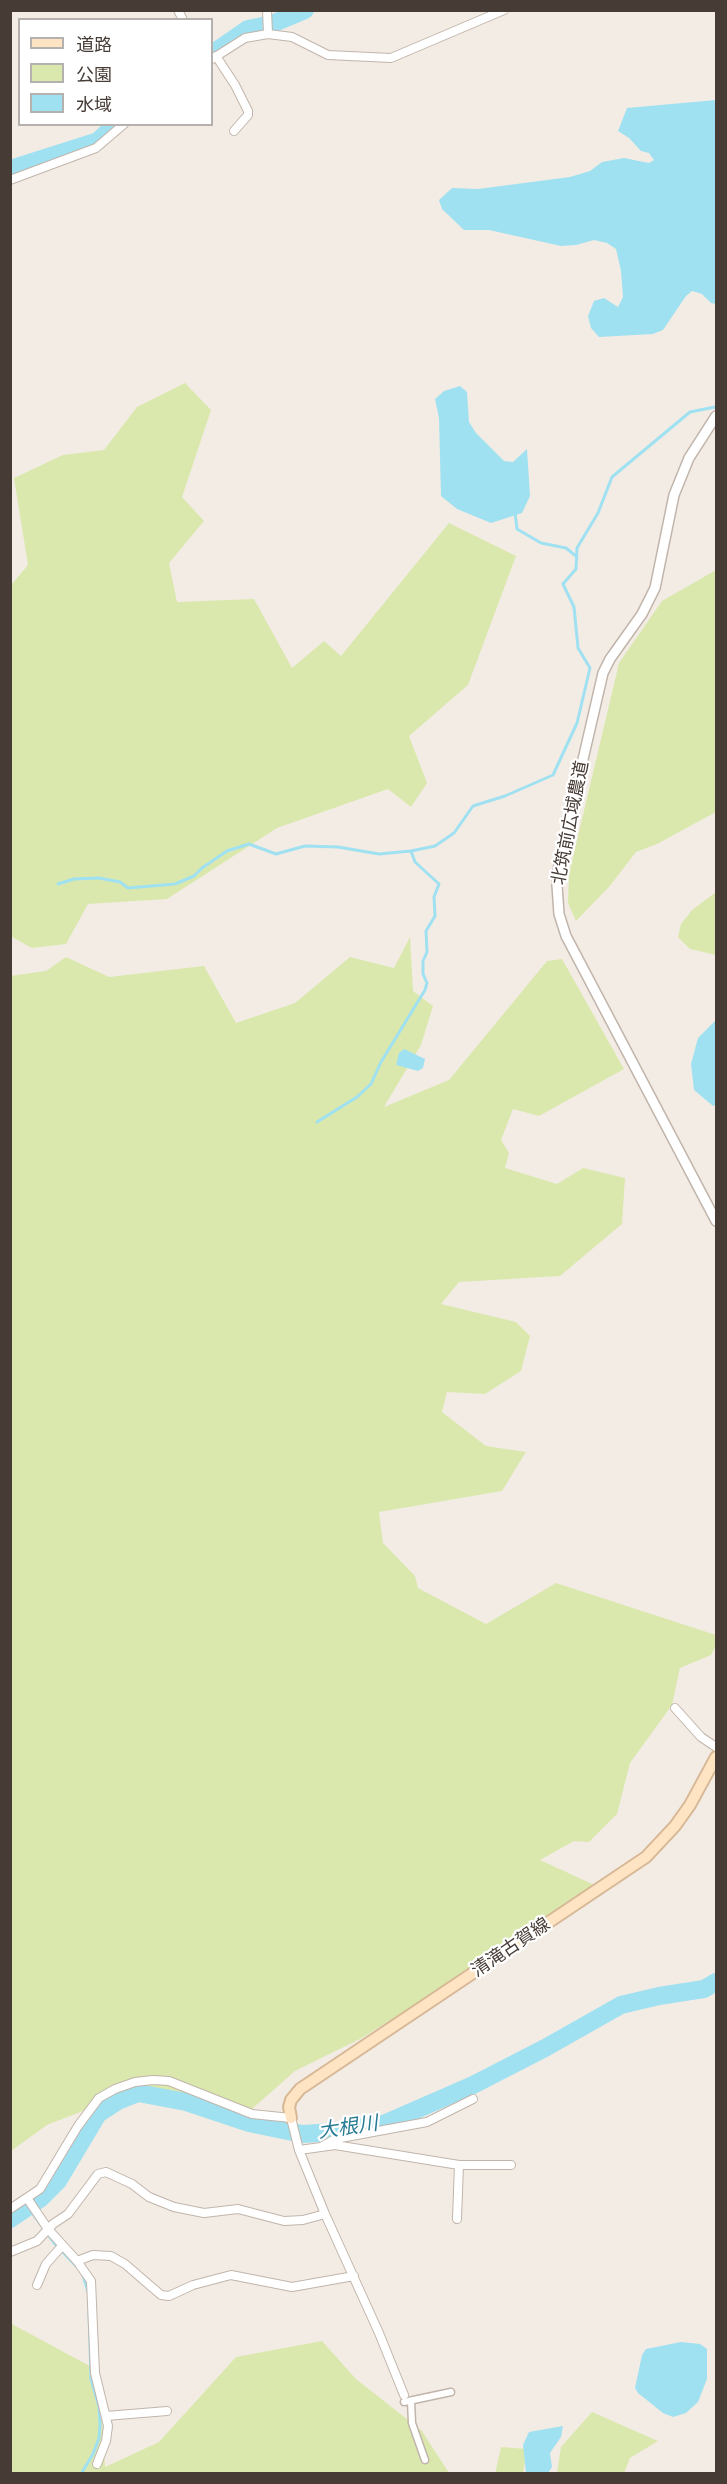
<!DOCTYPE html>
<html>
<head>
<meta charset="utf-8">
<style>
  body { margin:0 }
  #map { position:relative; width:727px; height:2484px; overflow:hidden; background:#f3ece5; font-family:Arial,"Noto Sans JP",sans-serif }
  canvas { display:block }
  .frame { position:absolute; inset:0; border:12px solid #463b35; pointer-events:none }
  .legend { position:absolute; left:18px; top:18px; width:195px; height:108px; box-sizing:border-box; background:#fff; border:2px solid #b5b1ae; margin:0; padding:8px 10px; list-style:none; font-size:18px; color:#463b35 }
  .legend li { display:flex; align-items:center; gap:12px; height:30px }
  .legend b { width:30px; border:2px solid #b5b1ae }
</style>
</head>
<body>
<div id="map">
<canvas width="727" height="2484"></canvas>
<div class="frame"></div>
<ul class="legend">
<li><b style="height:8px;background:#ffe4c3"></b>道路</li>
<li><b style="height:16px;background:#dae8ad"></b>公園</li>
<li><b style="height:16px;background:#a0e1f1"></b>水域</li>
</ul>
</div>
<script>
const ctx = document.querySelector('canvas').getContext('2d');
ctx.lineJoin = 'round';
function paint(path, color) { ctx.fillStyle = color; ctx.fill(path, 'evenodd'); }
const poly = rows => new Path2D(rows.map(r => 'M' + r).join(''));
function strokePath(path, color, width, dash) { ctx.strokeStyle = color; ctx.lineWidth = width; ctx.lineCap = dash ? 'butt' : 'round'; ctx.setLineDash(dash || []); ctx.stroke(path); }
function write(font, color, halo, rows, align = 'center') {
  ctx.font = font + ' Arial,"Noto Sans JP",sans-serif'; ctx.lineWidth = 4.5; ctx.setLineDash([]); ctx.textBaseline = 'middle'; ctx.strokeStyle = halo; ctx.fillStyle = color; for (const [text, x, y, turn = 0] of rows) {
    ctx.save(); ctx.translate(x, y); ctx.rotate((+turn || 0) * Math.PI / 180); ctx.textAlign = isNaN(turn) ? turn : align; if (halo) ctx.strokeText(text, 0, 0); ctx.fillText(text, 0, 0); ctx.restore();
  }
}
const green = poly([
  [185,383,211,410,182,497,204,521,169,563,177,602,254,599,292,668,324,641,341,656,449,523,516,556,468,685,409,736,427,783,411,807,388,789,277,828,167,899,88,904,66,944,32,948,10,936,11,585,28,565,14,478,63,455,104,450,137,407],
  [716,570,716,812,657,844,636,852,609,887,576,921,568,903,569,874,619,663,662,601],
  [716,892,716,955,690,949,678,937,681,924,692,910],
  [410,937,413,991,433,1006,421,1045,384,1107,449,1080,547,961,562,959,624,1069,539,1116,513,1109,501,1140,509,1153,505,1168,557,1184,583,1168,625,1178,622,1224,560,1276,459,1282,441,1304,516,1322,530,1336,521,1371,485,1394,447,1392,442,1412,486,1446,526,1452,502,1491,379,1512,383,1543,415,1576,418,1588,486,1624,556,1583,716,1635,716,1645,711,1655,680,1668,672,1705,630,1763,617,1814,589,1842,574,1841,540,1860,603,1889,360,2039,295,2071,244,2116,147,2086,47,2125,11,2151,10,976,46,971,66,957,109,977,204,966,236,1023,295,1003,350,957,394,968],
  [10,2323,99,2371,105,2467,159,2442,236,2357,322,2341,356,2379,422,2431,449,2473,11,2473],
  [592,2412,658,2441,630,2458,624,2473,557,2473,561,2447],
  [501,2447,527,2449,523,2473,495,2474]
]);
const water = poly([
  [716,100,716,304,711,303,702,294,692,291,686,296,663,330,653,334,599,337,591,328,588,316,594,301,604,298,618,307,623,297,621,271,616,249,607,243,594,240,576,245,561,246,489,230,464,230,442,209,439,200,452,188,478,189,570,177,590,171,602,162,624,158,649,163,654,160,649,153,641,151,629,138,618,131,627,108],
  [460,386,467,392,469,422,476,433,504,461,513,462,527,449,530,496,522,513,491,523,457,509,441,496,439,418,435,399,444,391],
  [716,1020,716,1105,713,1106,694,1090,691,1064,698,1038],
  [404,1049,425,1059,423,1068,418,1071,396,1065,399,1053],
  [681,2342,700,2344,707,2349,707,2379,698,2402,686,2413,673,2417,663,2413,638,2393,635,2388,642,2355,646,2349],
  [563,2426,561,2437,550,2453,552,2467,548,2473,526,2473,523,2445,529,2432]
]);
const stream = poly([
  [515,513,517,529,541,543,566,548,577,557],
  [58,884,74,879,99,878,120,882,128,888,175,884,194,876,202,868,227,851,249,844,276,854,305,846,338,847,379,854,411,851,435,846,454,833,473,806,505,796,553,775,577,723,590,668,578,648,574,607,563,584,576,569,577,548,598,513,612,477,690,412,715,407],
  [317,1122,357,1097,371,1084,381,1062,425,990,427,983,423,974,423,961,427,952,426,931,435,916,434,897,439,884,415,862,411,851],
  [28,2207,55,2244,77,2267],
  [83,2275,88,2292],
  [81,2474,93,2454,99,2438,100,2426,99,2407,91,2379,89,2313]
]);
const river = poly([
  [212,54,248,29,272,24,305,10],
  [10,169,98,141,116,124],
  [10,2219,41,2198,58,2181,98,2114,118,2101,138,2093,186,2102,249,2123,302,2134,335,2132,386,2123,473,2085,545,2048,621,2005,659,1996,704,1989,716,1982]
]);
const pedestrian = poly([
  [411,2401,412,2423,425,2460],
  [404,2402,451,2392]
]);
const minor = poly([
  [178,10,183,20],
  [267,10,268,34],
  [216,56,235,85,248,111,248,115,234,131],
  [212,59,245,38,268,34,292,37,328,55,391,58,504,10],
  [10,180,96,148,124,124],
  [675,1708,701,1737,716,1747],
  [321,2147,335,2145,459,2165,511,2165],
  [299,2150,321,2147,335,2139,427,2122,473,2099],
  [27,2198,48,2229,77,2261,91,2281,95,2373,108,2426,106,2441,97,2464],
  [10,2209,40,2189,78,2126,99,2098,115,2089,135,2082,153,2080,169,2081,252,2114,291,2118,299,2150,325,2214,379,2333,404,2395],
  [457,2219,459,2165],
  [10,2252,37,2241,53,2224,68,2214,98,2174,106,2172,132,2184,149,2197,174,2207,204,2213,238,2209,284,2221,303,2220,325,2214],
  [77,2261,93,2255,111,2256,125,2264,161,2295,169,2296,193,2285,231,2275,292,2287,354,2276],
  [37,2285,46,2264,62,2246],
  [106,2416,167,2411]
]);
const tertiary = poly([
  [716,416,689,458,674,495,655,588,642,614,610,659,603,673,559,863,557,885,559,914,566,936,716,1221]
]);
const secondary = poly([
  [291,2118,289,2107,291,2100,300,2089,646,1857,675,1826,690,1805,716,1757]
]);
const streetNames = [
  ["北筑前広域農道",571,823,-79],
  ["清滝古賀線",511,1948,-34]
];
const waterNames = [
  ["大根川",348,2128,-8]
];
paint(green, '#dae8ad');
paint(water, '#a0e1f1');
strokePath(stream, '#a0e1f1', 3);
strokePath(river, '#a0e1f1', 18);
strokePath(pedestrian, '#c1b5ab', 9);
strokePath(minor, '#c1b5ab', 10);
strokePath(tertiary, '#c1b5ab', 12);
strokePath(secondary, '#d7b896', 14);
strokePath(pedestrian, '#fff', 6);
strokePath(minor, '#fff', 8);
strokePath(tertiary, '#fff', 9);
strokePath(secondary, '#ffe4c3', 10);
write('18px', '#463b35', '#fff', streetNames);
write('italic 20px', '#277b93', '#fff', waterNames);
</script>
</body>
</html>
